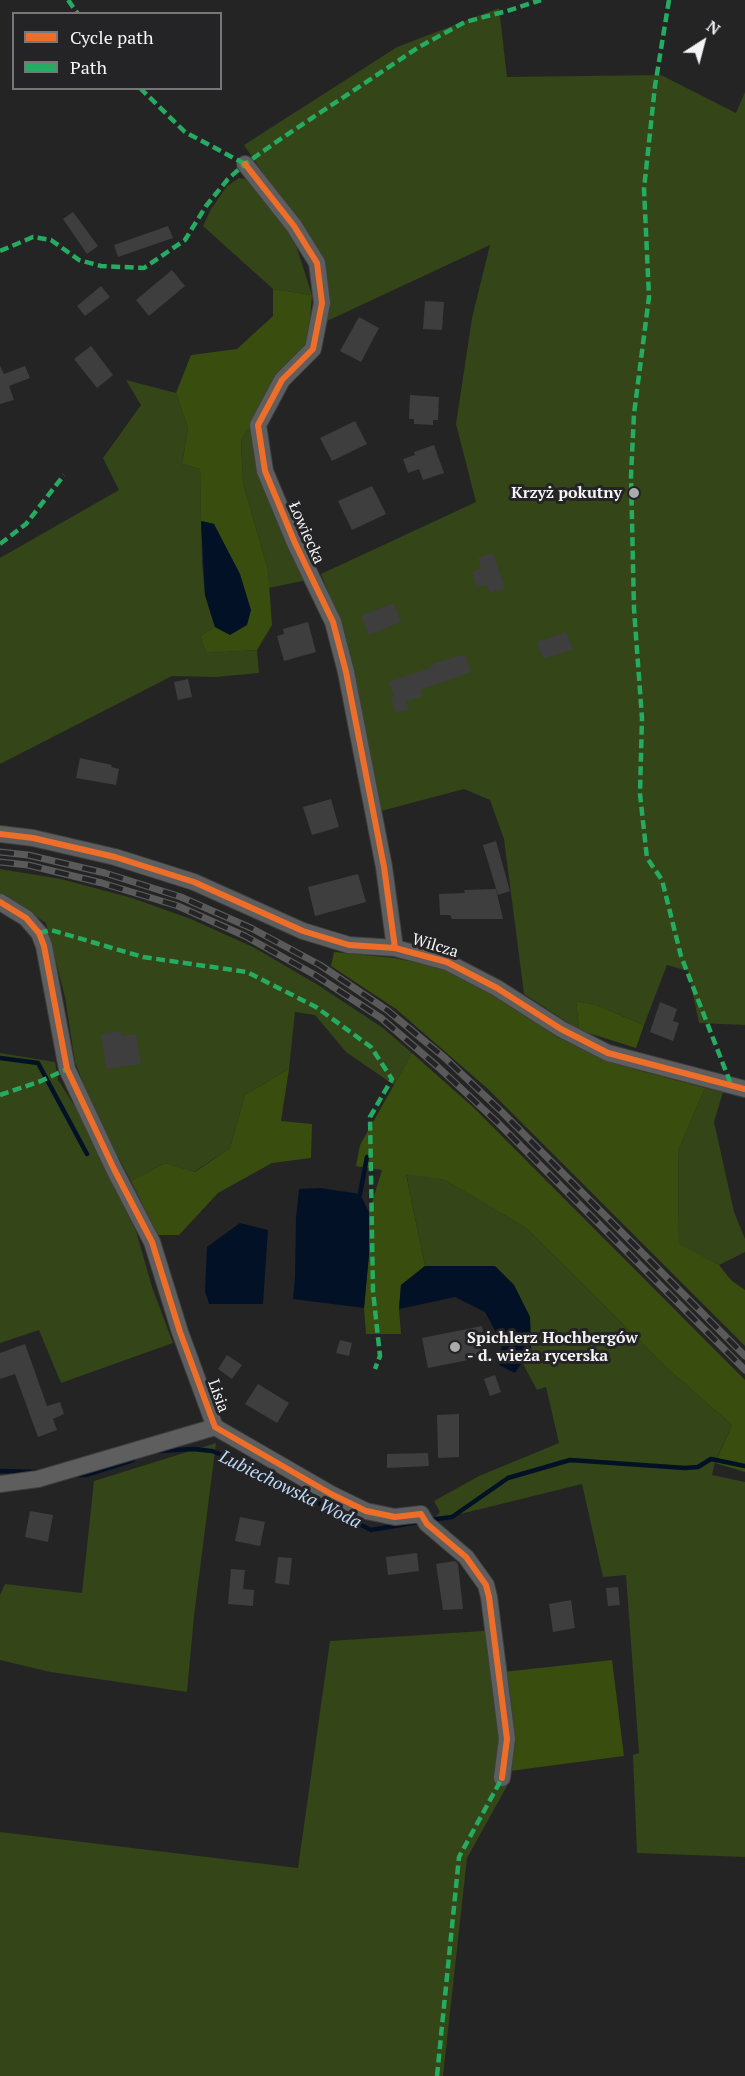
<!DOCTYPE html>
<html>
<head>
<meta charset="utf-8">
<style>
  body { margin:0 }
  #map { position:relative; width:745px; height:2076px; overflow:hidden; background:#242424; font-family:"PT Serif",serif }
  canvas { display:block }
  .legend { position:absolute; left:12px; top:12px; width:210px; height:78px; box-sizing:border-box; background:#242325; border:2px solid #777678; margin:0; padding:8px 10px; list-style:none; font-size:18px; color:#f4f3f5 }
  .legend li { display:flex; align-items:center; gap:12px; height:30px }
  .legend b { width:30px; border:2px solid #777678 }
  .north { position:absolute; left:673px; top:12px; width:60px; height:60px; -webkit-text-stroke:4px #242325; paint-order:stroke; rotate:36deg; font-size:16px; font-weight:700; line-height:24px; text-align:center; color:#f4f3f5 }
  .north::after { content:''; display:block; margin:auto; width:21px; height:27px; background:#f4f3f5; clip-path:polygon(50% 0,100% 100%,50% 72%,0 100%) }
</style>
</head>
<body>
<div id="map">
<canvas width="745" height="2076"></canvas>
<ul class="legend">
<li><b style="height:8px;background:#ee6e29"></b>Cycle path</li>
<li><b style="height:8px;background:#26ab63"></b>Path</li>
</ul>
<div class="north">N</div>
</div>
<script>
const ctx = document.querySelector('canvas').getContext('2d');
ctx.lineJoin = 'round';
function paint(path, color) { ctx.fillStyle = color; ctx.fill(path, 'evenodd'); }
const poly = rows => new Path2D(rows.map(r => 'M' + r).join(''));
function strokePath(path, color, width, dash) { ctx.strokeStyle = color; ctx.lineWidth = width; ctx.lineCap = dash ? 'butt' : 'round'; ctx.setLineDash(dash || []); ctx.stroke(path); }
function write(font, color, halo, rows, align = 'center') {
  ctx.font = font + ' "PT Serif",serif'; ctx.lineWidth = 6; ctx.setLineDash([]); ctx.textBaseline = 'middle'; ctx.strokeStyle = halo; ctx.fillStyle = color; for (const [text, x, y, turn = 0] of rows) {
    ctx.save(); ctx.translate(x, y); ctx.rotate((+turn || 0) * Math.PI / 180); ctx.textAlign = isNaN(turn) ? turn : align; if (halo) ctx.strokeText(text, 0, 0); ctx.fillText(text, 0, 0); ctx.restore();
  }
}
const green = poly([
  [499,8,507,77,661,75,736,113,745,92,745,1025,699,1023,688,971,667,965,644,1025,596,1005,576,1001,579,1030,524,994,504,839,490,800,464,789,381,811,340,622,321,574,476,502,456,424,472,318,490,245,327,321,329,299,323,261,244,145,397,47],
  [239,178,252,180,294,239,312,295,273,289,203,226,211,209,227,186],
  [126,380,176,393,188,428,182,464,200,469,202,563,205,595,215,627,200,636,206,653,257,650,259,673,216,677,172,676,0,764,0,558,119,490,103,458,141,405],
  [256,418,307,580,269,588,268,570,243,483,241,440],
  [0,869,61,879,132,898,191,919,255,948,318,985,383,1028,412,1053,394,1085,346,1052,315,1015,295,1012,289,1069,245,1095,230,1148,194,1172,165,1163,131,1181,97,1118,75,1062,65,997,46,923,0,893],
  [0,1053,55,1062,58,1080,83,1119,136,1231,152,1287,173,1343,61,1383,39,1330,0,1343],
  [705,1088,723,1092,714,1122,734,1212,745,1239,745,1252,719,1265,679,1245,678,1151],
  [406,1173,445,1180,526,1228,667,1368,732,1425,715,1462,712,1475,745,1482,745,1857,637,1853,633,1755,639,1753,626,1575,603,1577,582,1484,432,1521,440,1512,434,1501,479,1476,559,1443,546,1387,537,1390,522,1362,531,1349,530,1317,514,1285,494,1266,425,1266],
  [216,1443,194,1616,187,1692,50,1672,0,1660,0,1595,5,1584,82,1593,94,1481],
  [498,1630,510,1771,507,1786,467,1858,443,2076,0,2076,0,1832,298,1868,330,1641]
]);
const forest = poly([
  [273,289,312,295,308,344,241,440,243,483,268,570,272,625,257,650,206,653,200,636,215,627,231,635,214,524,201,521,200,469,182,464,188,428,176,393,191,355,237,349,273,316],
  [334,952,394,958,444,968,492,991,555,1036,604,1059,634,1069,705,1088,678,1151,679,1244,719,1265,731,1280,745,1290,745,1346,488,1089,396,1009,331,966],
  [576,1001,596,1005,644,1025,636,1048,579,1030],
  [412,1053,473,1107,745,1380,745,1472,715,1463,732,1425,667,1368,526,1228,445,1180,406,1174,425,1266,401,1285,399,1309,401,1334,366,1334,364,1308,369,1254,369,1212,382,1170,356,1166,360,1145],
  [289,1069,281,1121,312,1124,311,1158,272,1163,218,1193,179,1235,158,1235,131,1181,165,1163,195,1172,230,1148,245,1095],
  [612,1660,624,1756,510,1771,503,1672]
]);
const water = poly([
  [201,521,214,524,240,574,251,610,247,625,230,635,215,627,205,595],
  [320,1188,360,1194,369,1212,369,1254,364,1308,293,1299,295,1277,296,1218,299,1189],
  [240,1223,268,1230,263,1304,209,1304,205,1291,207,1247],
  [425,1266,495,1266,514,1285,530,1317,531,1349,515,1373,499,1365,502,1344,485,1312,455,1297,399,1309,401,1285]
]);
const stream = poly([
  [0,1058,38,1063,87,1154],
  [360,1194,367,1157],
  [158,1451,193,1449,212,1451,240,1462,371,1530,418,1522],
  [0,1471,36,1472],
  [78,1475,86,1475,133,1460],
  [429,1520,452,1517,508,1478,570,1460,685,1468,698,1467,711,1459,745,1466]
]);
const building = poly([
  [73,212,98,246,87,254,63,219],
  [168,226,173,238,118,257,114,245],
  [172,270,185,286,149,316,136,300],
  [101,286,110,297,85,316,77,306],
  [425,301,444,302,442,330,423,329],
  [359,317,379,328,361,362,340,351],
  [91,346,113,375,97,388,74,359],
  [0,366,4,374,25,366,30,378,9,386,14,400,0,404],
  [410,395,439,397,438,420,433,420,433,425,414,424,414,419,409,419],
  [355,421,367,444,332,461,320,438],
  [434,445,444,473,423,480,419,469,408,473,403,459,415,455,414,452],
  [372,486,386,514,352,530,338,501],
  [493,553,505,588,489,593,487,585,477,588,472,572,481,569,478,558],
  [393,603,401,622,369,635,361,616],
  [308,622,316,652,284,661,277,636,284,634,283,629],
  [566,632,573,649,543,659,537,642],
  [465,654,471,672,420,690,422,696,406,702,409,709,396,713,391,697,394,696,388,682,433,667,432,664],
  [188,679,192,697,178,700,174,682],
  [80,758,112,765,111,767,119,769,116,785,76,778],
  [331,799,339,827,312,835,303,807],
  [496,841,510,891,498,895,483,845],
  [358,874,366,902,315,916,308,887],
  [496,889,503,919,452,919,450,915,440,915,439,894,465,893,464,890],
  [660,1002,677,1009,673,1021,679,1023,673,1041,650,1032],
  [121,1031,121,1036,136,1034,141,1064,106,1069,101,1034],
  [482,1326,488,1356,428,1368,422,1338],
  [340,1340,352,1343,349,1356,336,1353],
  [25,1344,47,1406,60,1402,64,1414,53,1419,57,1430,38,1437,15,1374,0,1379,0,1353],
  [227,1355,242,1365,232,1379,218,1369],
  [495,1375,501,1392,490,1396,484,1379],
  [258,1384,289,1403,277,1423,245,1404],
  [459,1414,459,1457,438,1458,437,1415],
  [428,1453,429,1466,387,1468,387,1454],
  [30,1511,53,1515,48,1542,25,1537],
  [240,1517,265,1522,260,1546,235,1541],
  [417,1553,419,1571,388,1575,386,1557],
  [278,1557,292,1558,289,1585,275,1583],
  [455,1561,458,1564,463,1609,443,1610,436,1564],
  [231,1569,245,1570,243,1589,254,1590,253,1606,228,1604],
  [618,1587,620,1605,608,1606,606,1588],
  [571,1600,575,1628,553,1632,549,1604]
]);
const street = poly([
  [245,164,294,226,317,263,322,303,313,349,282,380,258,425,265,471,295,543,333,622,346,672,384,867,395,948],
  [0,834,33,838,115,857,194,882,303,931,349,945,395,948,447,962,497,988,561,1029,608,1053,745,1089],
  [0,902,26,918,39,933,44,946,67,1069,114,1169,152,1242,180,1332,215,1427,331,1494,366,1511,395,1517,421,1514,427,1524,466,1557,486,1585,489,1597,507,1739,502,1778],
  [0,1484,38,1479,215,1427]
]);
const rail = poly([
  [0,852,28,855,105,873,181,897,251,928,320,965,387,1010,445,1058,502,1112,745,1356],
  [0,862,28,865,102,883,178,906,245,936,315,975,381,1018,438,1067,496,1121,745,1370]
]);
const quiet = poly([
  [68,0,78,14],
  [669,0,655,86,644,189,649,297,634,414,631,476,634,609,642,718,640,794,647,858,662,880,681,956,732,1087],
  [140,88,185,132,245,164],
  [0,251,33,237,51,240,79,260,101,266,144,268,185,240,206,206,228,179,245,164,282,138,419,47,465,22,507,11,541,0],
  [0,544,26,524,64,475],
  [39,933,51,930,143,957,247,972,316,1007,371,1047,392,1079,370,1117,373,1291,380,1356,375,1369],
  [0,1095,41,1081,67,1069],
  [437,2076,459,1857,502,1778]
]);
const cycleway = poly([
  [245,164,294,226,317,263,322,303,313,349,282,380,258,425,265,471,295,543,333,622,346,672,384,867,395,948],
  [0,834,33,838,115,857,194,882,303,931,349,945,395,948,447,962,497,988,561,1029,608,1053,745,1089],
  [0,902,26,918,39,933,44,946,67,1069,114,1169,152,1242,180,1332,215,1427,331,1494,366,1511,395,1517,421,1514,427,1524,466,1557,486,1585,489,1597,507,1739,502,1778]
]);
const markers = [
  [634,493,6,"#ababac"],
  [455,1347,6,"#ababac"]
];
const poiNames = [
  ["Krzyż pokutny",622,493],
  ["Spichlerz Hochbergów",467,1338,"left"],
  ["- d. wieża rycerska",467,1356,"left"]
];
const streetNames = [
  ["Łowiecka",306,533,66],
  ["Wilcza",435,946,17],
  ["Lisia",218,1396,70]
];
const waterNames = [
  ["Lubiechowska Woda",290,1490,26]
];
paint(green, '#344517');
paint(forest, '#384d0e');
paint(water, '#031127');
strokePath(stream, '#031127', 4.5);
paint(building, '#3e3e3f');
strokePath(street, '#3f3f40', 18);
strokePath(street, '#5e5e5f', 16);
strokePath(rail, '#5a5a5b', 7);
strokePath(rail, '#242325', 4.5, [14]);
strokePath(quiet, '#26ab63', 4.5, [9, 4.5]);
strokePath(cycleway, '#ee6e29', 6);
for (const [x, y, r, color] of markers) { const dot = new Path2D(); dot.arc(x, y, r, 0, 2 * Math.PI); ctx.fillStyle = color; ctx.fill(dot); strokePath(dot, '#242325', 2); }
write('bold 16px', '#f4f3f5', '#242325', poiNames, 'right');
write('16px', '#f4f3f5', '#242325', streetNames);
write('italic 18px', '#bddaf8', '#242325', waterNames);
</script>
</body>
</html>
